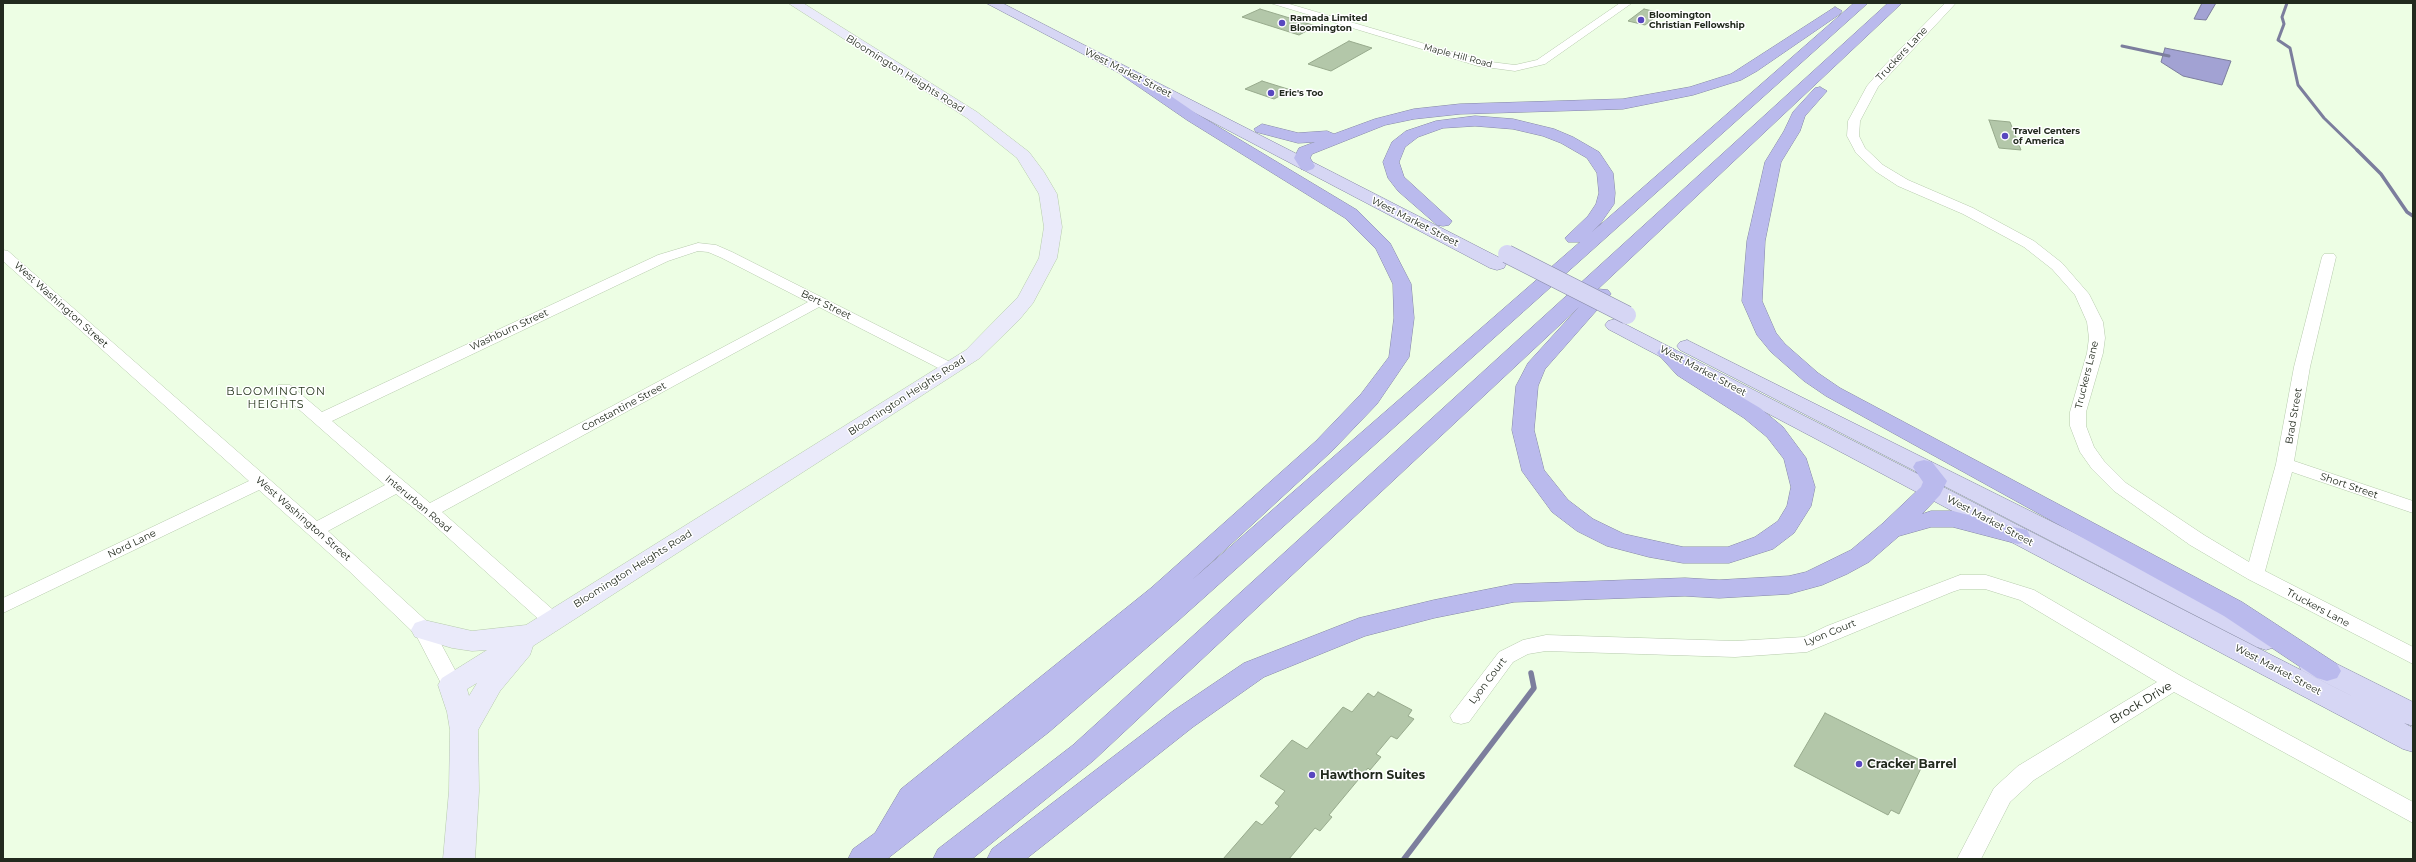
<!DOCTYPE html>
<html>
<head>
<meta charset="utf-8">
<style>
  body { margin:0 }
  #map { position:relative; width:2416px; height:862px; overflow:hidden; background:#edfee4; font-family:Montserrat,sans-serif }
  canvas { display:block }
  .frame { position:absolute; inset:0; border:4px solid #222a1e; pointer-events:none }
</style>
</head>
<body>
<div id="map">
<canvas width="2416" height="862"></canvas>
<div class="frame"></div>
</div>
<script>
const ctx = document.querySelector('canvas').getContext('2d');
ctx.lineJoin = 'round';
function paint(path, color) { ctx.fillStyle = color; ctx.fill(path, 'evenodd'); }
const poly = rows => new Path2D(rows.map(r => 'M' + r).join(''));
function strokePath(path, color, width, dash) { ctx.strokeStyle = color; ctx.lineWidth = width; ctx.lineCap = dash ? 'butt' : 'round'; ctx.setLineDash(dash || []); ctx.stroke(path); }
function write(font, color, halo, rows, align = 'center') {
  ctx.font = font + ' Montserrat,sans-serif'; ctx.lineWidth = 3; ctx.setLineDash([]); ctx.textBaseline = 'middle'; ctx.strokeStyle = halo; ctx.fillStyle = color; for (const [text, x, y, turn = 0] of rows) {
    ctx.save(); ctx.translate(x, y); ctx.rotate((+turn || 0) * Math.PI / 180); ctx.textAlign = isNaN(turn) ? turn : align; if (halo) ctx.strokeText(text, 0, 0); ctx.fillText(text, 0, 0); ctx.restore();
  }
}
const water = poly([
  [2202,3,2216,3,2206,20,2194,19,2202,3],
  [2165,48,2231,61,2222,85,2183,76,2161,62,2165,48]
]);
const streamFar2 = poly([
  [2287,3,2282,17,2284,24,2278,40,2290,48,2298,85,2324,118,2358,151],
  [2122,46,2169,56]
]);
const streamFar1 = poly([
  [2357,150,2381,174,2407,212,2413,216]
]);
const stream = poly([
  [1404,859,1534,688,1531,673]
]);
const building = poly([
  [1260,9,1316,26,1299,35,1242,17,1260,9],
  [1644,9,1661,13,1645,25,1628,21,1644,9],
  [1349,41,1372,48,1331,71,1308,64,1349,41],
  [1262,81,1291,90,1274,99,1245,89,1262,81],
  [1989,120,2010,122,2021,150,1999,148,1989,120],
  [1378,692,1412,710,1408,716,1414,719,1397,739,1391,736,1376,754,1381,757,1370,770,1368,768,1329,815,1332,817,1320,831,1315,828,1289,859,1223,859,1256,821,1262,825,1279,806,1275,803,1285,791,1260,776,1292,740,1307,749,1343,707,1352,712,1368,693,1374,697,1378,692],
  [1825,713,1924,762,1899,814,1891,810,1888,815,1794,766,1825,713]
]);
const street = poly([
  [1270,3,1286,3,1483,61,1515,65,1537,60,1620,3,1632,3,1545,64,1515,71,1478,66,1270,3],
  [1945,3,1956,3,1878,87,1860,121,1859,136,1865,148,1883,165,1908,180,1973,208,2034,241,2062,263,2089,294,2103,322,2105,338,2103,353,2086,412,2086,426,2094,447,2104,461,2126,483,2204,535,2249,562,2276,464,2294,367,2322,257,2324,254,2334,254,2336,257,2310,367,2294,461,2413,501,2413,513,2292,472,2265,571,2413,647,2413,664,2248,579,2190,545,2114,491,2092,469,2080,452,2070,426,2070,412,2087,353,2089,338,2087,322,2075,295,2052,269,2024,247,1963,214,1898,186,1875,171,1856,153,1847,136,1848,121,1867,86,1884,66,1945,3],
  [698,243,716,245,732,252,958,366,960,369,958,372,952,374,946,372,819,307,442,512,559,615,562,620,559,625,552,627,545,625,423,515,396,494,328,531,431,625,463,685,459,691,452,693,445,691,416,635,349,571,259,490,3,613,3,598,249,481,3,261,3,250,8,251,317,521,385,485,278,391,276,388,278,385,290,385,322,412,658,255,698,243],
  [698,251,708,252,722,258,808,302,430,503,332,421,668,261,698,251],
  [1960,575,1986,575,2034,590,2181,676,2413,802,2413,823,2174,692,2034,780,2010,802,1981,859,1957,859,1994,788,2018,766,2157,682,2020,600,1985,589,1961,589,1952,592,1807,652,1735,657,1546,651,1528,654,1513,662,1469,722,1461,724,1453,722,1450,716,1499,652,1523,640,1546,635,1735,641,1804,637,1827,626,1960,575]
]);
const secondary = poly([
  [788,3,803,3,977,112,1029,152,1044,172,1057,194,1062,227,1057,258,1033,303,1019,320,980,358,533,646,530,655,500,691,478,730,479,791,475,859,443,859,449,791,450,730,447,712,438,685,442,678,487,650,472,651,452,648,415,637,411,630,415,623,424,620,472,631,526,625,966,350,1018,297,1039,258,1044,227,1039,194,1017,158,967,118,788,3],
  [477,683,469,696,467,689,477,683]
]);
const primary = poly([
  [986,3,1002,3,1504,260,1506,264,1504,268,1497,270,1490,268,986,3],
  [1615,319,2379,710,2301,670,2298,663,2301,656,2311,653,2321,656,2413,702,2413,726,2404,723,2413,728,2413,752,2403,749,1608,329,1605,325,1608,321,1615,319],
  [1687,340,2275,633,2279,640,2275,647,2266,650,2257,647,1680,350,1677,346,1680,342,1687,340]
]);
const highway = poly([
  [1854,3,1868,3,1179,620,1049,732,887,859,848,859,853,849,875,833,901,789,1151,588,1316,441,1361,394,1389,357,1394,318,1393,284,1376,249,1345,218,1187,120,1123,76,1121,73,1123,70,1133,70,1197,114,1357,210,1390,243,1411,284,1414,318,1409,357,1377,404,1332,451,1192,580,1580,242,1568,242,1565,238,1588,216,1596,204,1599,193,1597,173,1587,158,1561,143,1543,136,1513,129,1475,126,1443,128,1418,137,1405,147,1399,162,1404,177,1452,221,1449,225,1443,226,1437,225,1398,191,1388,178,1383,162,1392,142,1406,131,1436,121,1475,116,1513,119,1554,129,1573,137,1599,152,1613,173,1615,193,1614,204,1600,224,1592,232,1854,3],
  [1888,3,1902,3,1598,289,1608,290,1611,294,1545,369,1538,386,1534,430,1544,470,1568,500,1593,519,1624,534,1683,547,1728,547,1755,537,1778,521,1787,506,1791,487,1784,459,1767,437,1744,418,1677,375,1657,353,1660,349,1667,347,1674,349,1691,367,1760,408,1783,427,1806,458,1815,487,1811,506,1794,533,1773,549,1729,563,1683,563,1649,557,1607,546,1577,531,1552,512,1522,471,1512,430,1516,386,1528,363,1579,307,1093,761,972,859,933,859,938,849,1073,745,1888,3],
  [1835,7,1842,11,1840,14,1757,71,1741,80,1693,95,1623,109,1460,114,1414,119,1385,125,1312,154,1310,158,1315,166,1313,169,1307,171,1301,169,1294,158,1299,148,1315,142,1298,143,1256,132,1254,129,1262,124,1298,133,1327,131,1334,134,1375,119,1414,109,1460,104,1623,99,1690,87,1731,74,1835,7],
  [1820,87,1827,91,1805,116,1800,131,1781,162,1765,241,1762,301,1776,333,1785,344,1818,373,1840,388,2242,602,2337,664,2341,671,2337,678,2327,681,2317,678,2224,616,1826,396,1804,381,1771,352,1757,335,1742,301,1747,241,1765,162,1784,131,1793,112,1815,88,1820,87],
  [1924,460,1932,462,1947,481,1940,495,1922,514,1931,511,1953,511,2018,528,2027,530,2030,536,2027,542,2018,544,1953,527,1931,527,1899,536,1869,562,1847,574,1822,585,1789,594,1719,598,1685,596,1514,602,1434,618,1365,636,1264,677,1193,727,1026,859,987,859,992,849,1173,711,1244,663,1359,618,1434,600,1514,584,1685,578,1719,580,1789,576,1806,572,1851,550,1882,524,1921,487,1923,482,1913,467,1916,462,1924,460]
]);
const primaryBridge = poly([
  [1507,254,1627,315]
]);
const markers = [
  [1641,20,4,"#5947bf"],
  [1282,23,4,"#5947bf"],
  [1271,93,4,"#5947bf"],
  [2005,136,4,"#5947bf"],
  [1859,764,4,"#5947bf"],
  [1312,775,4,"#5947bf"]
];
const farPoinames = [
  ["Bloomington",1649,15],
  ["Christian Fellowship",1649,25],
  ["Ramada Limited",1290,18],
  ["Bloomington",1290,28],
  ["Eric's Too",1279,93],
  ["Travel Centers",2013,131],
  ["of America",2013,141]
];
const farStreetnames = [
  ["Maple Hill Road",1458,56,15]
];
const streetNames = [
  ["Truckers Lane",1902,54,-47],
  ["West Market Street",1128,73,27],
  ["Bloomington Heights Road",905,74,32],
  ["West Market Street",1415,222,27],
  ["West Washington Street",61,305,42],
  ["Bert Street",826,305,26],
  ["Washburn Street",509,330,-25],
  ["West Market Street",1703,371,28],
  ["Truckers Lane",2087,375,-76],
  ["Bloomington Heights Road",907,396,-33],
  ["Constantine Street",624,407,-28],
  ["Brad Street",2294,416,-80],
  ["Short Street",2349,486,19],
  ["Interurban Road",418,504,40],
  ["West Washington Street",303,519,41],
  ["West Market Street",1990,521,28],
  ["Nord Lane",132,544,-26],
  ["Bloomington Heights Road",633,569,-32],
  ["Truckers Lane",2318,608,28],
  ["Lyon Court",1830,633,-22],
  ["West Market Street",2278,670,28],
  ["Lyon Court",1488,681,-53]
];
const neighbourhoodNames = [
  ["BLOOMINGTON",276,392],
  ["HEIGHTS",276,405]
];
const nearStreetnames = [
  ["Brock Drive",2141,703,-31]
];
const nearPoinames = [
  ["Cracker Barrel",1867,764],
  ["Hawthorn Suites",1320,775]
];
paint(water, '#a2a2d3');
strokePath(water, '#7c7e9d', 1);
strokePath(streamFar2, '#7c7e9d', 3);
strokePath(streamFar1, '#7c7e9d', 3.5);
strokePath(stream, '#7c7e9d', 5.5);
paint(building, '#b3c7a9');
strokePath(building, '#97aa8c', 1);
strokePath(street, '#b6caac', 1);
strokePath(secondary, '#b6caac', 1);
strokePath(primary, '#8588a5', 1);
strokePath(highway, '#8588a5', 1);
paint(street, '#fff');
paint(secondary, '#eaeafa');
paint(primary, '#d6d6f4');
paint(highway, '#babaed');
strokePath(primaryBridge, '#8588a5', 19, []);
strokePath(primaryBridge, '#d6d6f4', 18);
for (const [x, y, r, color] of markers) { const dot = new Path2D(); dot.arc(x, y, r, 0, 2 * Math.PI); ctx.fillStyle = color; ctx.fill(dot); strokePath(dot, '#fff', 1.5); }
write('bold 9px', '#222a1e', '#fff', farPoinames, 'left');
write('9px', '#222a1e', '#fff', farStreetnames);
write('10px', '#222a1e', '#fff', streetNames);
ctx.letterSpacing = '1px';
write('11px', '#24341b', '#fff', neighbourhoodNames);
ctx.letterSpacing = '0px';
write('12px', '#222a1e', '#fff', nearStreetnames);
write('bold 12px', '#222a1e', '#fff', nearPoinames, 'left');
</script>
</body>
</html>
